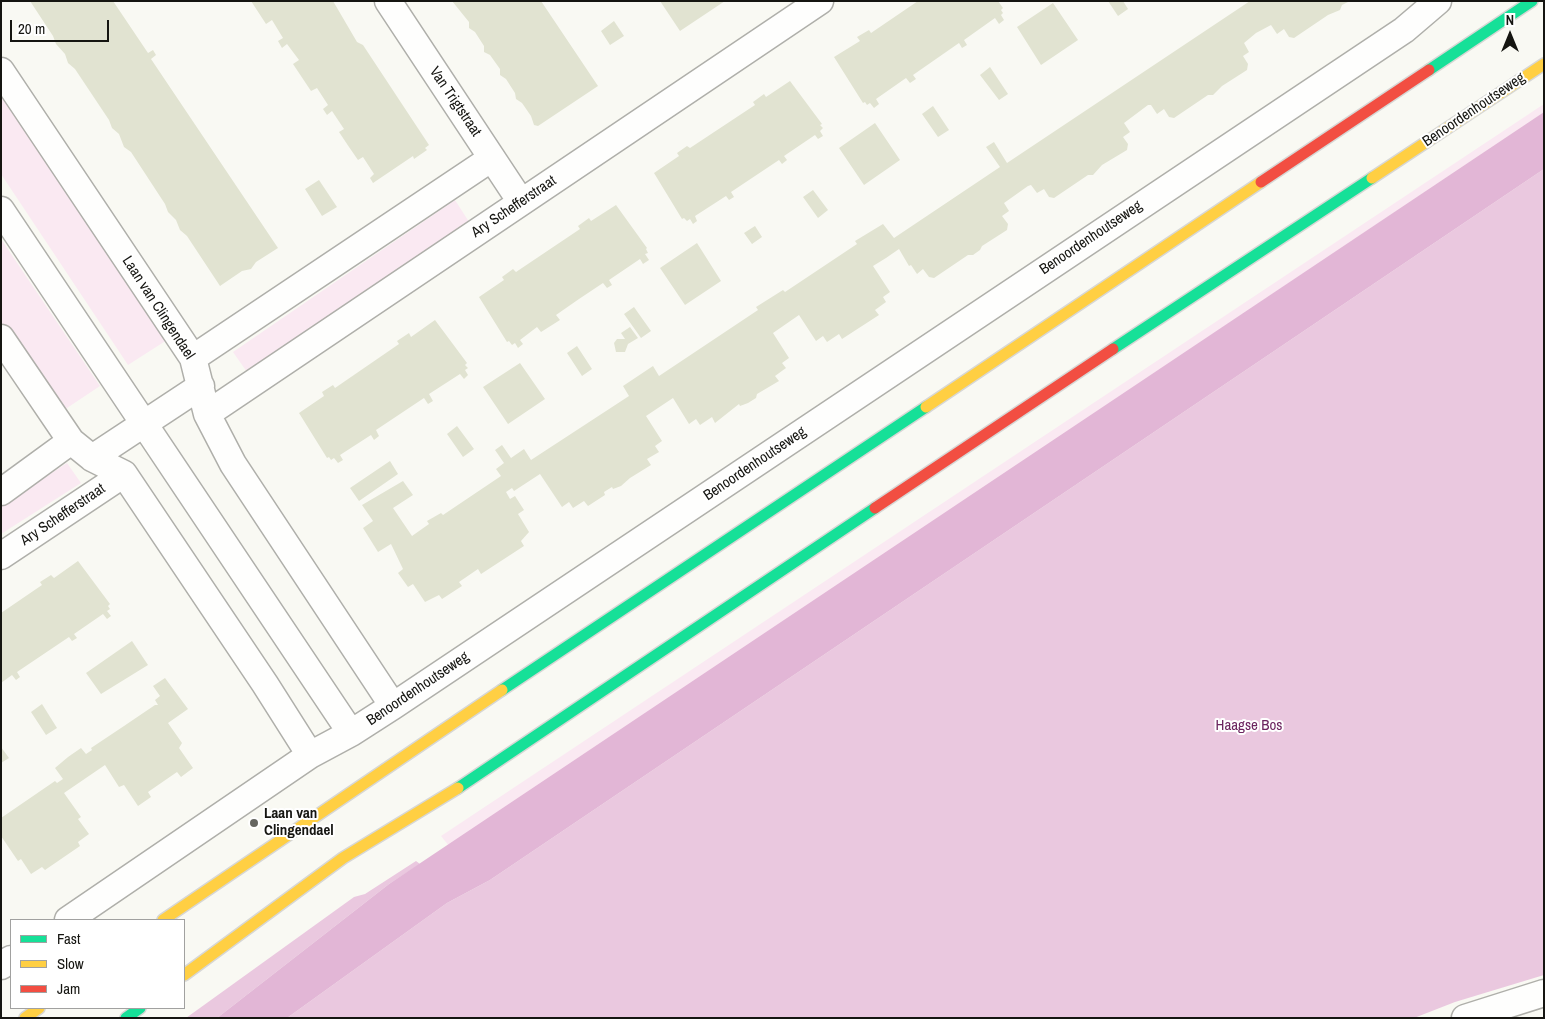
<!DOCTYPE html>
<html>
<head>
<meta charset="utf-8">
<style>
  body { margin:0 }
  #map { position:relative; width:1545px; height:1019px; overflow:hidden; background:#f9f9f3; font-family:"Archivo Narrow",sans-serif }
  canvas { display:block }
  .frame { position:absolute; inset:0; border:2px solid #151511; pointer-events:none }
  .legend { position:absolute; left:10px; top:919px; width:175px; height:90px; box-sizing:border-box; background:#fff; border:1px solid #a1a1a0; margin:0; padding:6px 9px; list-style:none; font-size:15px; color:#151511 }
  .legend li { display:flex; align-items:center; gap:10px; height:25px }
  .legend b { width:25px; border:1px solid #a1a1a0 }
  .north { position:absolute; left:1485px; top:10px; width:50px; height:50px; -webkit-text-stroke:4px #fff; paint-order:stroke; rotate:0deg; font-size:14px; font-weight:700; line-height:20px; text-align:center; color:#151511 }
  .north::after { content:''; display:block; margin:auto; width:18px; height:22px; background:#151511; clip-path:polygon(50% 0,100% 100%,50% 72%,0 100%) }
  .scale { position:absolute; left:10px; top:20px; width:99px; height:22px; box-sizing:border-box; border:2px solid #151511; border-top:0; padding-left:6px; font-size:15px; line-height:18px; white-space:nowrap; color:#151511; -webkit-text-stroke:4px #fff; paint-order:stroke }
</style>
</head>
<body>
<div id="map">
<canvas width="1545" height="1019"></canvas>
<div class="frame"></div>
<ul class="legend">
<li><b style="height:6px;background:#16e098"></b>Fast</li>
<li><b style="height:6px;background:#ffcf43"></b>Slow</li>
<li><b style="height:6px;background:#f24e42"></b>Jam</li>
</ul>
<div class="north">N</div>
<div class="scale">20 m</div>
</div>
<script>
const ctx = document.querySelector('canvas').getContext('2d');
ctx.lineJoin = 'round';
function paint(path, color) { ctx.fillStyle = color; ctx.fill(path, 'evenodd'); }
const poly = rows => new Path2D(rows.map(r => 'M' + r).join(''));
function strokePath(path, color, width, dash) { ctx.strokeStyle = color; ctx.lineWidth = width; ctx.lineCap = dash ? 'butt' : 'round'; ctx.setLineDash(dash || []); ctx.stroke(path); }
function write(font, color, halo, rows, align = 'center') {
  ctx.font = font + ' "Archivo Narrow",sans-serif'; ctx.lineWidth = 4; ctx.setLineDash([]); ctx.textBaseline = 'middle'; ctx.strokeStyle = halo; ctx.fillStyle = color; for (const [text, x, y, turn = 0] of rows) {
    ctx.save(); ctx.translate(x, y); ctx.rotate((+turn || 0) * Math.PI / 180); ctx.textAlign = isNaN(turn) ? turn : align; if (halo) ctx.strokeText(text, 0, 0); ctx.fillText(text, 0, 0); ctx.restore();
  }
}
const green = poly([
  [1,89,167,340,128,365,1,174],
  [1544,104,1544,112,449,846,441,836],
  [455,200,471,225,247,372,233,352],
  [1,239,100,386,61,412,1,323],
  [67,463,81,483,1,534,1,506]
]);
const forest = poly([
  [1544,169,1544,975,1455,1002,1414,1018,287,1018,447,903,490,880],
  [416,861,420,864,389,884,217,1018,186,1018,354,897,365,894]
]);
const water = poly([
  [1544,112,1544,169,490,880,447,903,287,1018,217,1018,389,884]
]);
const building = poly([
  [30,1,113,1,148,53,153,50,156,55,151,59,278,248,256,262,251,269,242,271,220,286,187,236,180,230,176,220,168,212,165,204,131,152,124,147,119,134,112,128,109,120,75,69,68,63,65,54,56,44,53,36],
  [251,1,333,1,357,42,363,45,429,145,425,148,427,150,414,159,413,156,373,183,370,178,374,174,363,157,358,160,349,147,339,132,344,129,332,111,327,115,323,109,328,105,317,88,311,91,293,64,299,60,287,44,282,48,278,41,283,38,272,20,266,24],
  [452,1,541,1,598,86,538,126,534,125,531,116,522,103,516,99,515,93,506,79,500,75,500,69,490,55,484,52,484,46,475,32,469,28,469,22],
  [660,1,725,1,680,31],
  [918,1,998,1,1003,8,1001,10,1003,13,1001,15,1004,20,999,24,995,18,964,40,967,45,962,48,959,43,913,75,916,79,910,83,906,78,876,99,879,104,874,108,870,103,867,105,865,102,863,103,834,57,860,41,857,37,869,30,871,33],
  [1108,1,1123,1,1128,9,1118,16],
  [1250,1,1350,1,1342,5,1340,10,1328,15,1294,38,1289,37,1284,29,1277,34,1271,25,1256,33,1244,43,1249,52,1243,56,1248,64,1247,70,1222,86,1213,95,1208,95,1174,118,1169,117,1164,109,1157,114,1151,105,1148,105,1124,123,1130,132,1123,137,1128,144,1127,150,1102,165,1093,175,1088,175,1054,198,1049,197,1044,189,1037,193,1031,185,1028,186,1004,203,1009,211,1002,216,1008,224,1007,230,982,246,980,250,973,255,968,255,934,278,929,277,923,269,917,274,911,265,909,266,899,249,886,258,873,266,890,292,883,297,886,302,875,310,879,315,842,339,839,334,827,342,823,336,816,341,799,315,773,333,789,358,782,363,786,368,775,376,779,381,757,394,756,398,748,403,740,406,739,404,715,423,712,417,700,425,696,419,689,424,673,398,646,416,662,441,655,446,659,452,647,459,651,465,630,478,621,486,613,489,612,487,604,492,605,495,588,506,584,501,573,508,569,502,562,507,540,474,514,491,512,488,506,492,510,499,515,496,524,510,518,514,529,532,521,541,524,546,481,574,478,569,459,582,462,586,442,599,439,595,425,602,413,584,408,587,398,573,403,569,391,544,378,552,363,528,373,521,362,505,403,481,413,495,393,508,412,536,429,524,427,521,441,513,443,515,501,476,496,469,504,463,495,450,502,445,511,458,524,449,531,460,629,396,623,386,653,366,659,376,758,310,756,307,783,290,785,292,857,244,855,241,883,224,894,238,1000,167,986,147,994,142,1007,163],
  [1053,3,1078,40,1041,65,1017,27],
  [614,21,624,36,610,45,601,31],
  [990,67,1008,94,999,100,980,75],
  [790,81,822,124,820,125,823,128,820,131,823,136,818,139,815,135,784,156,787,160,782,164,779,160,731,192,734,197,729,200,726,196,695,216,697,221,693,224,690,219,687,221,684,218,682,219,654,173,679,156,677,153,687,146,690,148,755,105,753,102,764,94,766,97],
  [933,106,949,130,938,137,922,114],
  [875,123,900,160,864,185,839,148],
  [319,180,337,207,322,216,305,189],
  [813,190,828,210,818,218,803,197],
  [616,205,647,248,646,249,648,253,645,254,649,260,643,264,640,259,609,280,612,285,607,288,603,283,579,299,556,315,560,320,541,332,537,327,520,340,523,344,518,348,515,343,512,345,509,341,507,342,479,297,504,280,502,277,513,269,516,272,580,229,578,226,589,218,591,221],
  [755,226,762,237,752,244,744,233],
  [697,243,721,281,685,305,660,268],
  [634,307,651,331,641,338,624,314],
  [435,320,467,363,465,365,468,368,465,370,468,375,464,379,460,374,429,394,433,401,428,404,424,398,376,430,379,436,374,440,371,435,340,455,343,460,338,463,334,458,331,460,329,457,327,458,299,413,324,396,322,392,333,385,335,388,399,344,397,341,409,333,411,337],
  [630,327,638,338,628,344,625,352,616,352,614,343,617,339,625,339,621,333],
  [577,346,592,369,582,376,567,353],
  [520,363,545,399,508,424,483,387],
  [457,426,474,449,463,457,447,434],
  [390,461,398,474,359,501,350,488],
  [78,561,110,604,108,606,110,609,107,611,111,616,107,619,103,614,74,634,77,638,72,641,69,637,17,672,20,677,16,680,12,675,1,683,1,613,42,585,40,582,51,575,54,578],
  [132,641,148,665,101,694,86,673],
  [165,678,188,709,168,723,182,743,179,748,193,768,181,777,177,772,148,792,151,797,138,806,124,785,119,787,105,765,64,793,81,817,78,819,89,834,78,842,80,846,45,870,42,867,31,874,21,859,18,861,1,836,1,818,55,781,57,783,63,779,55,768,68,757,81,748,86,754,92,750,91,748,124,726,155,705,158,705,155,700,160,696,153,686],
  [42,704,57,728,46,735,31,712],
  [1,747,9,758,1,763]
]);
const street = poly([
  [388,1,521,202],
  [1,71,193,358,207,414,233,464,393,706],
  [1,210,351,733],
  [1,338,71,441,92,458,124,474,265,684,310,755],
  [193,358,492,158],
  [207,414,820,1],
  [92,458,201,386],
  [1,492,71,441],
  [1,556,124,474],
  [68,920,310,755,351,733,393,706,1404,30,1438,1],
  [1,966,11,959],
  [1465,1018,1544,993]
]);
const fast = poly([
  [1429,70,1532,1],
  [1113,349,1372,178],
  [502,690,926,407],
  [458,788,875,508],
  [126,1018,140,1008]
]);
const slow = poly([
  [1372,178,1544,64],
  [926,407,1261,182],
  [163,920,502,690],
  [184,975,343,858,458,788],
  [25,1018,39,1008]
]);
const jam = poly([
  [1261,182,1429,70],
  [875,508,1113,349]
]);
const markers = [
  [254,823,5,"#656560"]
];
const streetNames = [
  ["Van Trigtstraat",455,102,56],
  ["Benoordenhoutseweg",1474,110,-34],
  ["Ary Schefferstraat",514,207,-34],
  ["Benoordenhoutseweg",1091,238,-34],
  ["Laan van Clingendael",158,308,57],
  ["Benoordenhoutseweg",755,464,-34],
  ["Ary Schefferstraat",63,515,-34],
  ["Benoordenhoutseweg",418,689,-34]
];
const parkNames = [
  ["Haagse Bos",1249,726]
];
const poiNames = [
  ["Laan van",264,814],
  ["Clingendael",264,831]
];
paint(green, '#fae9f2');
paint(forest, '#eac8df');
paint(water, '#e2b6d6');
paint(building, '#e1e3d1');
strokePath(street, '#afafaa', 29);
strokePath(fast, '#d7d7d5', 14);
strokePath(slow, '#d7d7d5', 14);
strokePath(jam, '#d7d7d5', 14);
strokePath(street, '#fefefd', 26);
strokePath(fast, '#16e098', 11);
strokePath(slow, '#ffcf43', 11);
strokePath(jam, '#f24e42', 11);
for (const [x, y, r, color] of markers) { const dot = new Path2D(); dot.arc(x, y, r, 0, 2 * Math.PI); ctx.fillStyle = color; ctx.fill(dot); strokePath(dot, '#fff', 2); }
write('15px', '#151511', '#fff', streetNames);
write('15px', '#6c245f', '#fff', parkNames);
write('bold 15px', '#151511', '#fff', poiNames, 'left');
</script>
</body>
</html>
